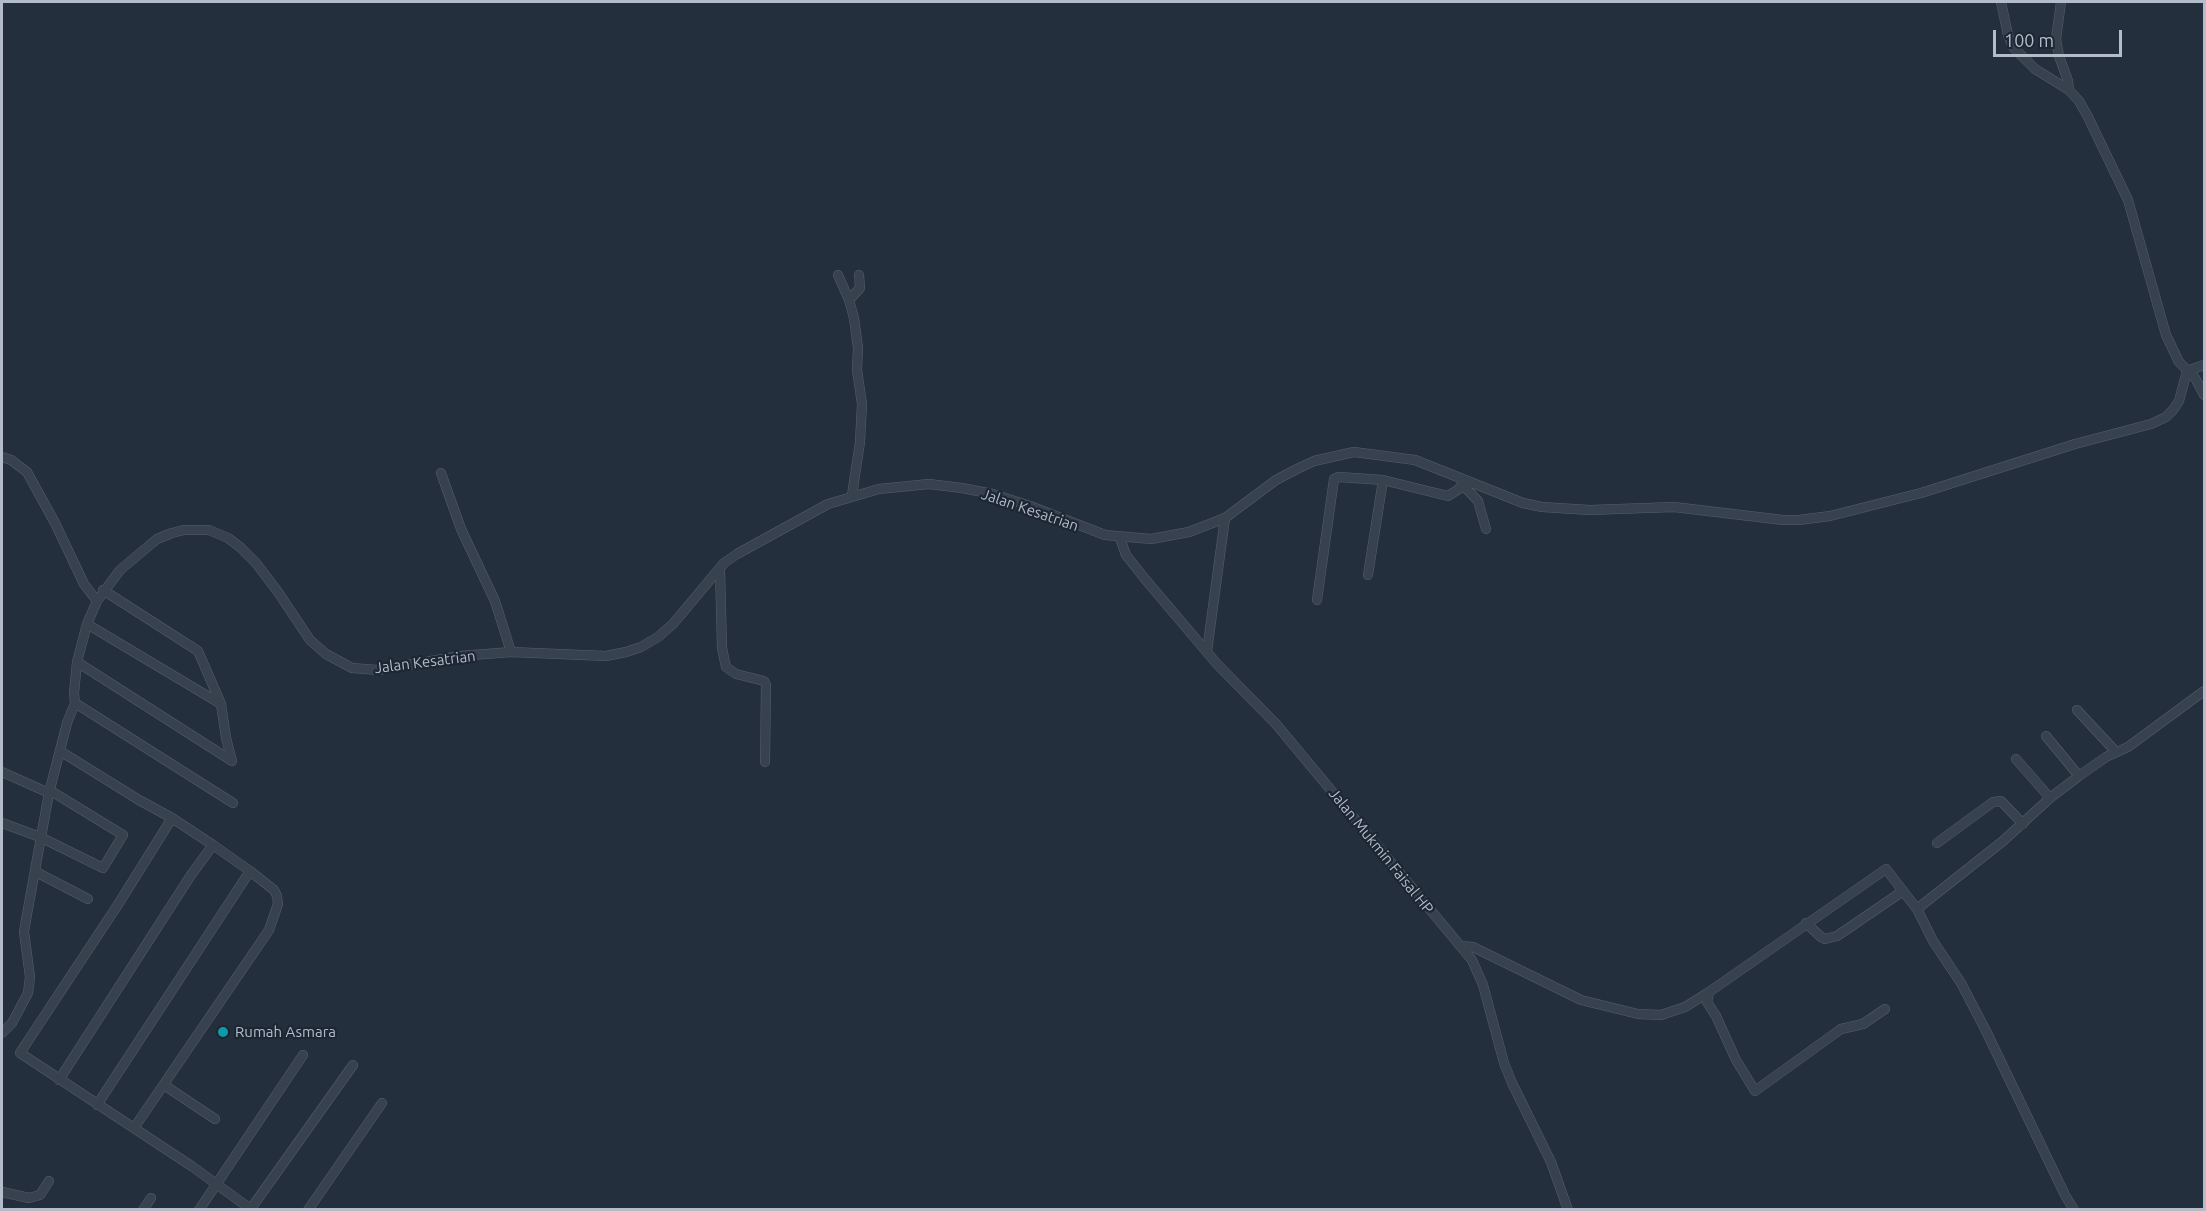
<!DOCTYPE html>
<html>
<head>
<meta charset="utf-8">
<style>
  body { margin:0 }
  #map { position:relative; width:2206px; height:1211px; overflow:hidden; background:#242f3e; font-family:Ubuntu,sans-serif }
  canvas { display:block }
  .frame { position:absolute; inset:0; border:3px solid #b4bcc9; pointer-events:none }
  .scale { position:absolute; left:1993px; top:30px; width:129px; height:27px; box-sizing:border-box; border:3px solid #b4bcc9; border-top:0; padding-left:8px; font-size:18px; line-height:21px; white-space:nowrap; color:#b4bcc9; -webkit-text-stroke:4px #1d2633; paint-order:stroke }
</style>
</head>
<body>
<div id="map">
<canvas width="2206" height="1211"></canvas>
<div class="frame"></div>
<div class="scale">100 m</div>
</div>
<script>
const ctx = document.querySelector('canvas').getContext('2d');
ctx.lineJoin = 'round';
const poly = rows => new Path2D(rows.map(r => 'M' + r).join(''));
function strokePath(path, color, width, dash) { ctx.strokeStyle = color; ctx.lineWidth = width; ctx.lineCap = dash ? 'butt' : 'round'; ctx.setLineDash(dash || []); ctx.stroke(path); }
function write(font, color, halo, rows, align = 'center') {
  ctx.font = font + ' Ubuntu,sans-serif'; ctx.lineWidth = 4.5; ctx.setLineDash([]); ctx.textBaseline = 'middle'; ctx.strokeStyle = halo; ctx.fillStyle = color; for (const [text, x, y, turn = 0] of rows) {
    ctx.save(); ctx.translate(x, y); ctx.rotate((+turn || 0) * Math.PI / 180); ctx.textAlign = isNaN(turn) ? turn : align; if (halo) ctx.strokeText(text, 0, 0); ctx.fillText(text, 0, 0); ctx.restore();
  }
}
const street = poly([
  [2001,2,2008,35,2013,47,2035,69,2069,90,2079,101,2088,117,2128,200,2166,335,2179,362,2195,378,2204,395],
  [2061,2,2056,39,2059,56,2068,81,2069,90],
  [838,275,849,300,854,318,858,348,857,370,862,404,860,442,852,495],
  [849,300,860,288,859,275],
  [2187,371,2204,365],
  [2,457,11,460,27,472,55,523,84,584,97,601],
  [441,473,461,529,495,601,511,652],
  [1462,484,1478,501,1486,529],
  [1120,538,1126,555,1145,579,1217,664,1276,724,1472,960,1483,985,1504,1063,1512,1083,1551,1162,1568,1210],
  [720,569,722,648,726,667,736,674,764,681,766,685,765,762],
  [1368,575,1383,480],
  [103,590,198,651,221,704,226,738,232,761],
  [1317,600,1334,479,1339,477,1383,480,1448,496,1459,489,1464,480],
  [87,624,221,704],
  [1207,651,1225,518],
  [77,662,232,761],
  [75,703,233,803],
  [2077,710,2116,752],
  [2046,736,2079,776],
  [60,751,139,800,172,818],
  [2016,759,2050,798],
  [2,772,49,793],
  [2,823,40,837,103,868,123,835,51,791],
  [1937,843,1993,802,2001,801,2023,824],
  [213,845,172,818,119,903,20,1053,193,1167,252,1210],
  [36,872,88,899],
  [1917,909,2003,841,2050,798,2079,776,2106,757,2128,747,2204,691],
  [1806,923,1821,937,1825,939,1837,936,1903,891],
  [1460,946,1473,947,1581,1000,1638,1014,1661,1015,1685,1007,1709,992,1886,869,1917,909,1933,941,1961,983,1985,1029,2065,1195,2074,1210],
  [1709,992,1707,1002,1716,1016,1736,1060,1755,1091,1841,1029,1863,1024,1885,1009],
  [2,1033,12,1023,28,993,30,977,24,932,26,920,49,793,67,723,75,703,74,693,77,662,87,624,97,601,120,570,157,539,172,533,184,530,209,530,228,538,240,547,256,563,278,592,310,640,326,654,352,668,378,670,460,656,511,652,606,656,626,652,641,647,658,637,673,624,724,563,737,554,828,504,879,489,929,484,962,488,993,494,1030,506,1105,535,1151,539,1189,532,1225,518,1276,480,1297,469,1314,461,1354,452,1415,460,1523,503,1542,507,1590,510,1674,507,1783,520,1799,520,1830,516,1921,493,2075,444,2151,424,2166,417,2173,410,2179,401,2187,371],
  [59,1080,191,875,213,845,250,871,97,1105],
  [164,1085,215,1119],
  [134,1128,269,930,278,904,277,896,274,890,250,871],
  [2,1192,29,1198,40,1195,49,1181],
  [143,1210,151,1198],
  [199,1210,303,1055],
  [250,1210,353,1065],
  [308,1210,382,1103]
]);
const markers = [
  [223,1032,6,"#0f9aa8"]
];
const streetNames = [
  ["Jalan Kesatrian",1030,510,19],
  ["Jalan Kesatrian",425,662,-7],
  ["Jalan Mukmin Faisal HP",1381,851,51]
];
const poiNames = [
  ["Rumah Asmara",235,1032]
];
strokePath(street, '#565f6c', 10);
strokePath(street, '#38414e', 9);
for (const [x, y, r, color] of markers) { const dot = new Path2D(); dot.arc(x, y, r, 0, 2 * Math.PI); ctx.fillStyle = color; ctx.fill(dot); strokePath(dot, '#1d2633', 2); }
write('15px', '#b4bcc9', '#1d2633', streetNames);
write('15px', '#b4bcc9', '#1d2633', poiNames, 'left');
</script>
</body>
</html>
